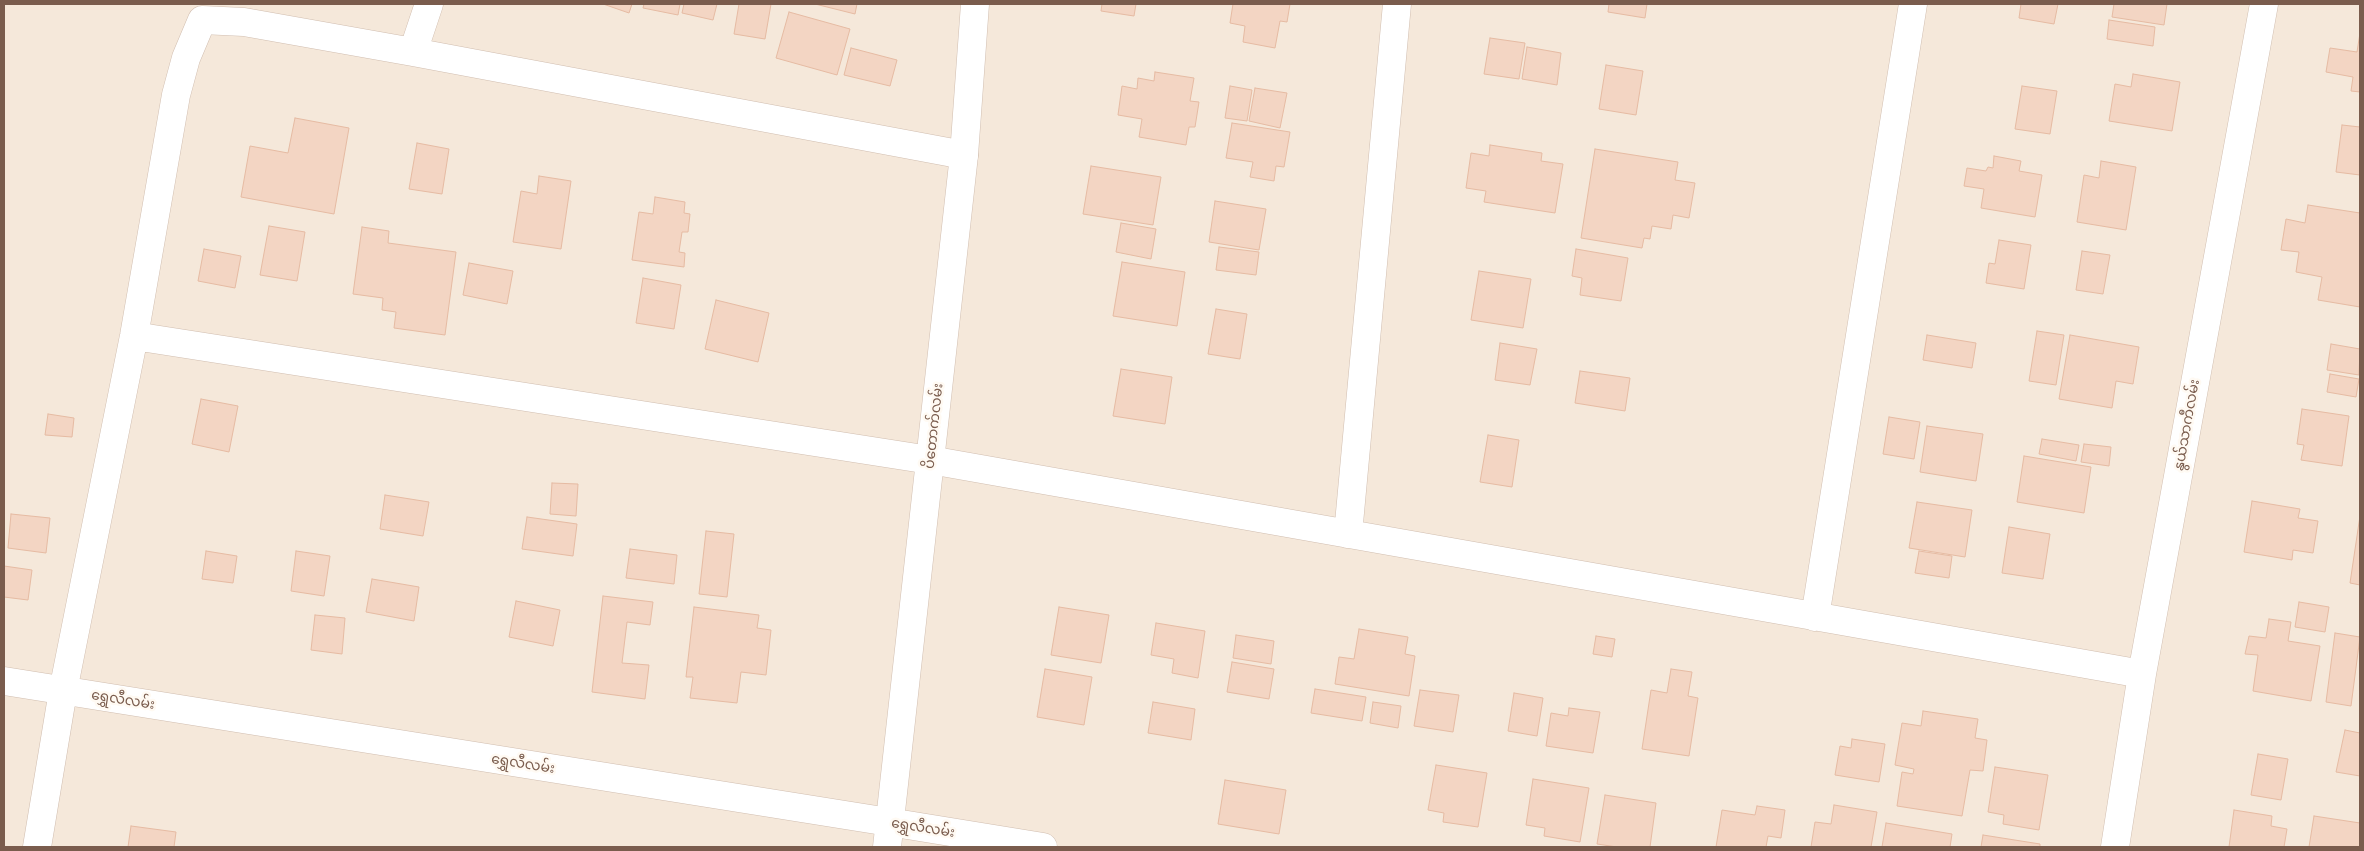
<!DOCTYPE html>
<html>
<head>
<meta charset="utf-8">
<style>
  body { margin:0 }
  #map { position:relative; width:2364px; height:851px; overflow:hidden; background:#fdf6ec; font-family:Rubik,sans-serif }
  canvas { display:block }
  .frame { position:absolute; inset:0; border:5px solid #7a5c4d; pointer-events:none }
</style>
</head>
<body>
<div id="map">
<canvas width="2364" height="851"></canvas>
<div class="frame"></div>
</div>
<script>
const ctx = document.querySelector('canvas').getContext('2d');
ctx.lineJoin = 'round';
function paint(path, color) { ctx.fillStyle = color; ctx.fill(path, 'evenodd'); }
const poly = rows => new Path2D(rows.map(r => 'M' + r).join(''));
function strokePath(path, color, width, dash) { ctx.strokeStyle = color; ctx.lineWidth = width; ctx.lineCap = dash ? 'butt' : 'round'; ctx.setLineDash(dash || []); ctx.stroke(path); }
function write(font, color, halo, rows, align = 'center') {
  ctx.font = font + ' Rubik,"Noto Sans Myanmar",sans-serif'; ctx.lineWidth = 5; ctx.setLineDash([]); ctx.textBaseline = 'middle'; ctx.strokeStyle = halo; ctx.fillStyle = color; for (const [text, x, y, turn = 0] of rows) {
    ctx.save(); ctx.translate(x, y); ctx.rotate((+turn || 0) * Math.PI / 180); ctx.textAlign = isNaN(turn) ? turn : align; if (halo) ctx.strokeText(text, 0, 0); ctx.fillText(text, 0, 0); ctx.restore();
  }
}
const residential = poly([
  [4,4,2360,4,2360,847,4,847]
]);
const building = poly([
  [603,4,632,4,629,13,603,4],
  [644,4,680,4,678,15,643,8,644,4],
  [684,4,717,4,713,20,682,13,684,4],
  [739,4,771,4,765,39,734,34,739,4],
  [815,4,857,4,855,14,815,4],
  [1102,4,1136,4,1134,16,1101,11,1102,4],
  [1233,4,1290,4,1287,22,1280,21,1275,48,1243,42,1245,26,1230,23,1233,4],
  [1609,4,1647,4,1645,18,1608,12,1609,4],
  [2021,4,2058,4,2054,24,2019,18,2021,4],
  [2114,4,2167,4,2164,25,2112,17,2114,4],
  [789,12,850,29,837,75,776,58,789,12],
  [2109,20,2155,27,2153,46,2107,39,2109,20],
  [2360,33,2360,92,2351,91,2353,77,2326,72,2330,48,2357,52,2360,33],
  [1490,38,1525,43,1519,79,1484,74,1490,38],
  [1527,47,1561,53,1557,85,1522,79,1527,47],
  [851,48,897,60,890,86,844,75,851,48],
  [1606,65,1643,71,1636,115,1599,109,1606,65],
  [1155,72,1194,78,1190,101,1199,102,1195,127,1189,127,1186,145,1139,137,1142,119,1118,115,1122,86,1137,89,1138,78,1154,81,1155,72],
  [2133,74,2180,82,2172,131,2109,121,2115,84,2131,87,2133,74],
  [1230,86,1252,90,1247,121,1225,118,1230,86],
  [2022,86,2057,91,2050,134,2015,129,2022,86],
  [1255,88,1287,93,1280,128,1249,121,1255,88],
  [295,118,349,128,334,214,241,197,250,146,288,153,295,118],
  [1232,123,1290,132,1284,167,1276,166,1274,181,1250,177,1253,162,1226,158,1232,123],
  [2342,125,2360,127,2360,175,2336,172,2342,125],
  [417,143,449,149,442,194,409,189,417,143],
  [1490,145,1542,153,1541,161,1563,164,1555,213,1484,202,1486,191,1466,188,1471,153,1489,156,1490,145],
  [1595,149,1678,162,1675,180,1695,183,1689,218,1673,215,1671,229,1652,226,1650,239,1644,238,1642,248,1581,238,1595,149],
  [1994,156,2021,161,2019,171,2042,175,2035,217,1981,208,1984,189,1964,186,1967,168,1986,171,1988,167,1993,168,1994,156],
  [2101,161,2136,167,2126,230,2077,222,2084,175,2099,178,2101,161],
  [1091,166,1161,177,1153,225,1083,214,1091,166],
  [539,176,571,181,561,249,513,242,521,191,537,194,539,176],
  [655,197,685,202,684,213,690,214,688,232,682,232,679,252,685,253,684,267,632,260,639,212,653,214,655,197],
  [1215,201,1266,209,1259,250,1209,242,1215,201],
  [2308,205,2360,213,2360,307,2318,300,2322,277,2296,272,2299,252,2281,250,2286,219,2305,223,2308,205],
  [1121,223,1156,229,1151,259,1116,252,1121,223],
  [269,226,305,232,297,281,260,275,269,226],
  [362,227,389,231,388,243,456,252,445,335,394,328,396,312,382,310,383,298,353,294,362,227],
  [1999,240,2031,245,2024,289,1986,283,1989,263,1995,264,1999,240],
  [1219,247,1259,252,1256,275,1216,270,1219,247],
  [204,249,241,256,235,288,198,281,204,249],
  [1576,249,1628,258,1621,301,1580,295,1582,278,1572,276,1576,249],
  [2082,251,2110,255,2103,294,2076,290,2082,251],
  [1122,262,1185,272,1177,326,1113,316,1122,262],
  [469,263,513,271,507,304,463,295,469,263],
  [1479,271,1531,279,1523,328,1471,320,1479,271],
  [643,278,681,285,674,329,636,323,643,278],
  [716,300,769,313,758,362,705,349,716,300],
  [1216,309,1247,314,1240,359,1208,354,1216,309],
  [2037,331,2064,335,2056,385,2029,381,2037,331],
  [1927,335,1976,343,1972,368,1923,360,1927,335],
  [2070,335,2139,347,2133,384,2116,381,2112,408,2059,399,2070,335],
  [1500,343,1537,349,1530,385,1495,380,1500,343],
  [2331,344,2360,349,2359,375,2327,370,2331,344],
  [1121,369,1172,377,1165,424,1113,416,1121,369],
  [1580,371,1630,378,1625,411,1575,403,1580,371],
  [2330,374,2359,379,2356,397,2327,392,2330,374],
  [201,399,238,406,229,452,192,444,201,399],
  [2302,409,2349,416,2342,466,2301,460,2304,445,2297,444,2302,409],
  [48,414,74,418,72,437,45,435,48,414],
  [1889,417,1920,422,1914,459,1883,454,1889,417],
  [1927,426,1983,434,1976,481,1920,472,1927,426],
  [1488,435,1519,440,1512,487,1480,482,1488,435],
  [2042,439,2079,445,2076,461,2039,454,2042,439],
  [2084,444,2111,447,2109,466,2081,462,2084,444],
  [2024,456,2091,467,2084,513,2017,502,2024,456],
  [552,483,578,484,576,516,550,514,552,483],
  [385,495,429,502,423,536,380,529,385,495],
  [2252,501,2300,509,2298,518,2318,521,2313,553,2293,550,2292,560,2244,552,2252,501],
  [1917,502,1972,510,1965,557,1909,548,1917,502],
  [11,514,50,518,46,553,8,548,11,514],
  [2360,516,2360,585,2350,583,2360,516],
  [527,517,577,524,573,556,522,549,527,517],
  [2009,527,2050,534,2043,579,2002,573,2009,527],
  [706,531,734,534,727,597,699,594,706,531],
  [630,549,677,555,674,584,626,578,630,549],
  [206,551,237,556,233,583,202,579,206,551],
  [296,551,330,556,324,596,291,591,296,551],
  [1919,551,1952,556,1949,578,1915,573,1919,551],
  [4,566,32,570,28,600,4,597,4,566],
  [372,579,419,587,414,621,366,612,372,579],
  [603,596,653,602,650,625,627,622,622,663,649,665,645,699,592,692,603,596],
  [516,601,560,610,553,646,509,637,516,601],
  [2299,602,2329,607,2325,632,2295,627,2299,602],
  [694,607,759,615,757,628,771,630,766,675,741,672,737,703,690,698,693,677,686,677,694,607],
  [1059,607,1109,615,1101,663,1051,655,1059,607],
  [315,615,345,618,342,654,311,650,315,615],
  [2269,619,2291,622,2288,641,2320,646,2311,701,2253,691,2258,655,2245,654,2249,636,2266,638,2269,619],
  [1156,623,1205,631,1198,678,1172,673,1174,659,1151,655,1156,623],
  [1359,629,1408,637,1405,654,1415,656,1409,696,1335,684,1339,657,1354,659,1359,629],
  [2335,633,2360,637,2351,706,2326,702,2335,633],
  [1236,635,1274,641,1271,664,1233,658,1236,635],
  [1596,636,1615,639,1612,657,1593,654,1596,636],
  [1232,662,1274,669,1269,699,1227,692,1232,662],
  [1045,669,1092,677,1084,725,1037,717,1045,669],
  [1671,669,1692,672,1688,696,1698,698,1689,756,1642,749,1651,690,1667,693,1671,669],
  [1315,689,1366,697,1362,721,1311,713,1315,689],
  [1420,690,1459,695,1453,732,1414,726,1420,690],
  [1514,693,1543,698,1537,736,1508,731,1514,693],
  [1153,702,1195,709,1191,740,1148,733,1153,702],
  [1373,702,1401,706,1398,728,1370,723,1373,702],
  [1569,708,1600,712,1593,753,1546,746,1551,713,1568,716,1569,708],
  [1923,711,1978,719,1975,738,1987,740,1983,771,1970,770,1962,816,1897,806,1902,772,1913,774,1914,769,1895,765,1902,723,1921,726,1923,711],
  [2345,730,2360,733,2360,776,2336,772,2345,730],
  [1852,739,1885,744,1879,782,1835,775,1840,746,1851,748,1852,739],
  [2258,754,2288,759,2281,800,2251,795,2258,754],
  [1436,765,1487,773,1478,827,1443,822,1444,813,1428,810,1436,765],
  [1995,767,2048,775,2039,830,2003,824,2004,815,1988,812,1995,767],
  [1533,779,1589,788,1580,842,1544,836,1545,828,1526,825,1533,779],
  [1225,780,1286,790,1279,834,1218,824,1225,780],
  [1605,795,1656,803,1650,847,1617,847,1597,844,1605,795],
  [1834,805,1877,812,1871,847,1811,847,1815,822,1831,824,1834,805],
  [1757,806,1785,810,1781,838,1768,836,1766,847,1716,847,1722,810,1755,815,1757,806],
  [2234,810,2272,816,2271,826,2287,829,2284,847,2229,847,2234,810],
  [2314,816,2360,823,2360,847,2309,847,2314,816],
  [1886,823,1952,834,1950,847,1882,847,1886,823],
  [131,826,176,832,174,847,128,847,131,826],
  [1983,835,2040,844,2040,847,1981,847,1983,835]
]);
const minor = poly([
  [413,52,429,4],
  [134,336,930,460,2142,674],
  [1348,534,1397,4],
  [1815,617,1913,4],
  [4,681,889,822],
  [37,847,63,691,134,336,176,95,186,58,202,20,244,22,413,52,964,155],
  [2115,847,2142,674,2264,4]
]);
const tertiary = poly([
  [889,822,1043,847],
  [887,847,964,155,975,4]
]);
const streetNames = [
  ["နွယ်သာကီလမ်း",2187,425,-80],
  ["ပိတောက်လမ်း",934,426,-84],
  ["ရွှေလီလမ်း",123,700,9],
  ["ရွှေလီလမ်း",523,764,9],
  ["ရွှေလီလမ်း",923,828,9]
];
paint(residential, '#f5e8da');
paint(building, '#f3d5c3');
strokePath(building, '#e6bba3', 1);
strokePath(minor, '#d1beb0', 29);
strokePath(tertiary, '#d1beb0', 29);
strokePath(minor, '#fff', 28);
strokePath(tertiary, '#fff', 28);
write('14px', '#7a5c4d', '#fffaf3', streetNames);
</script>
</body>
</html>
